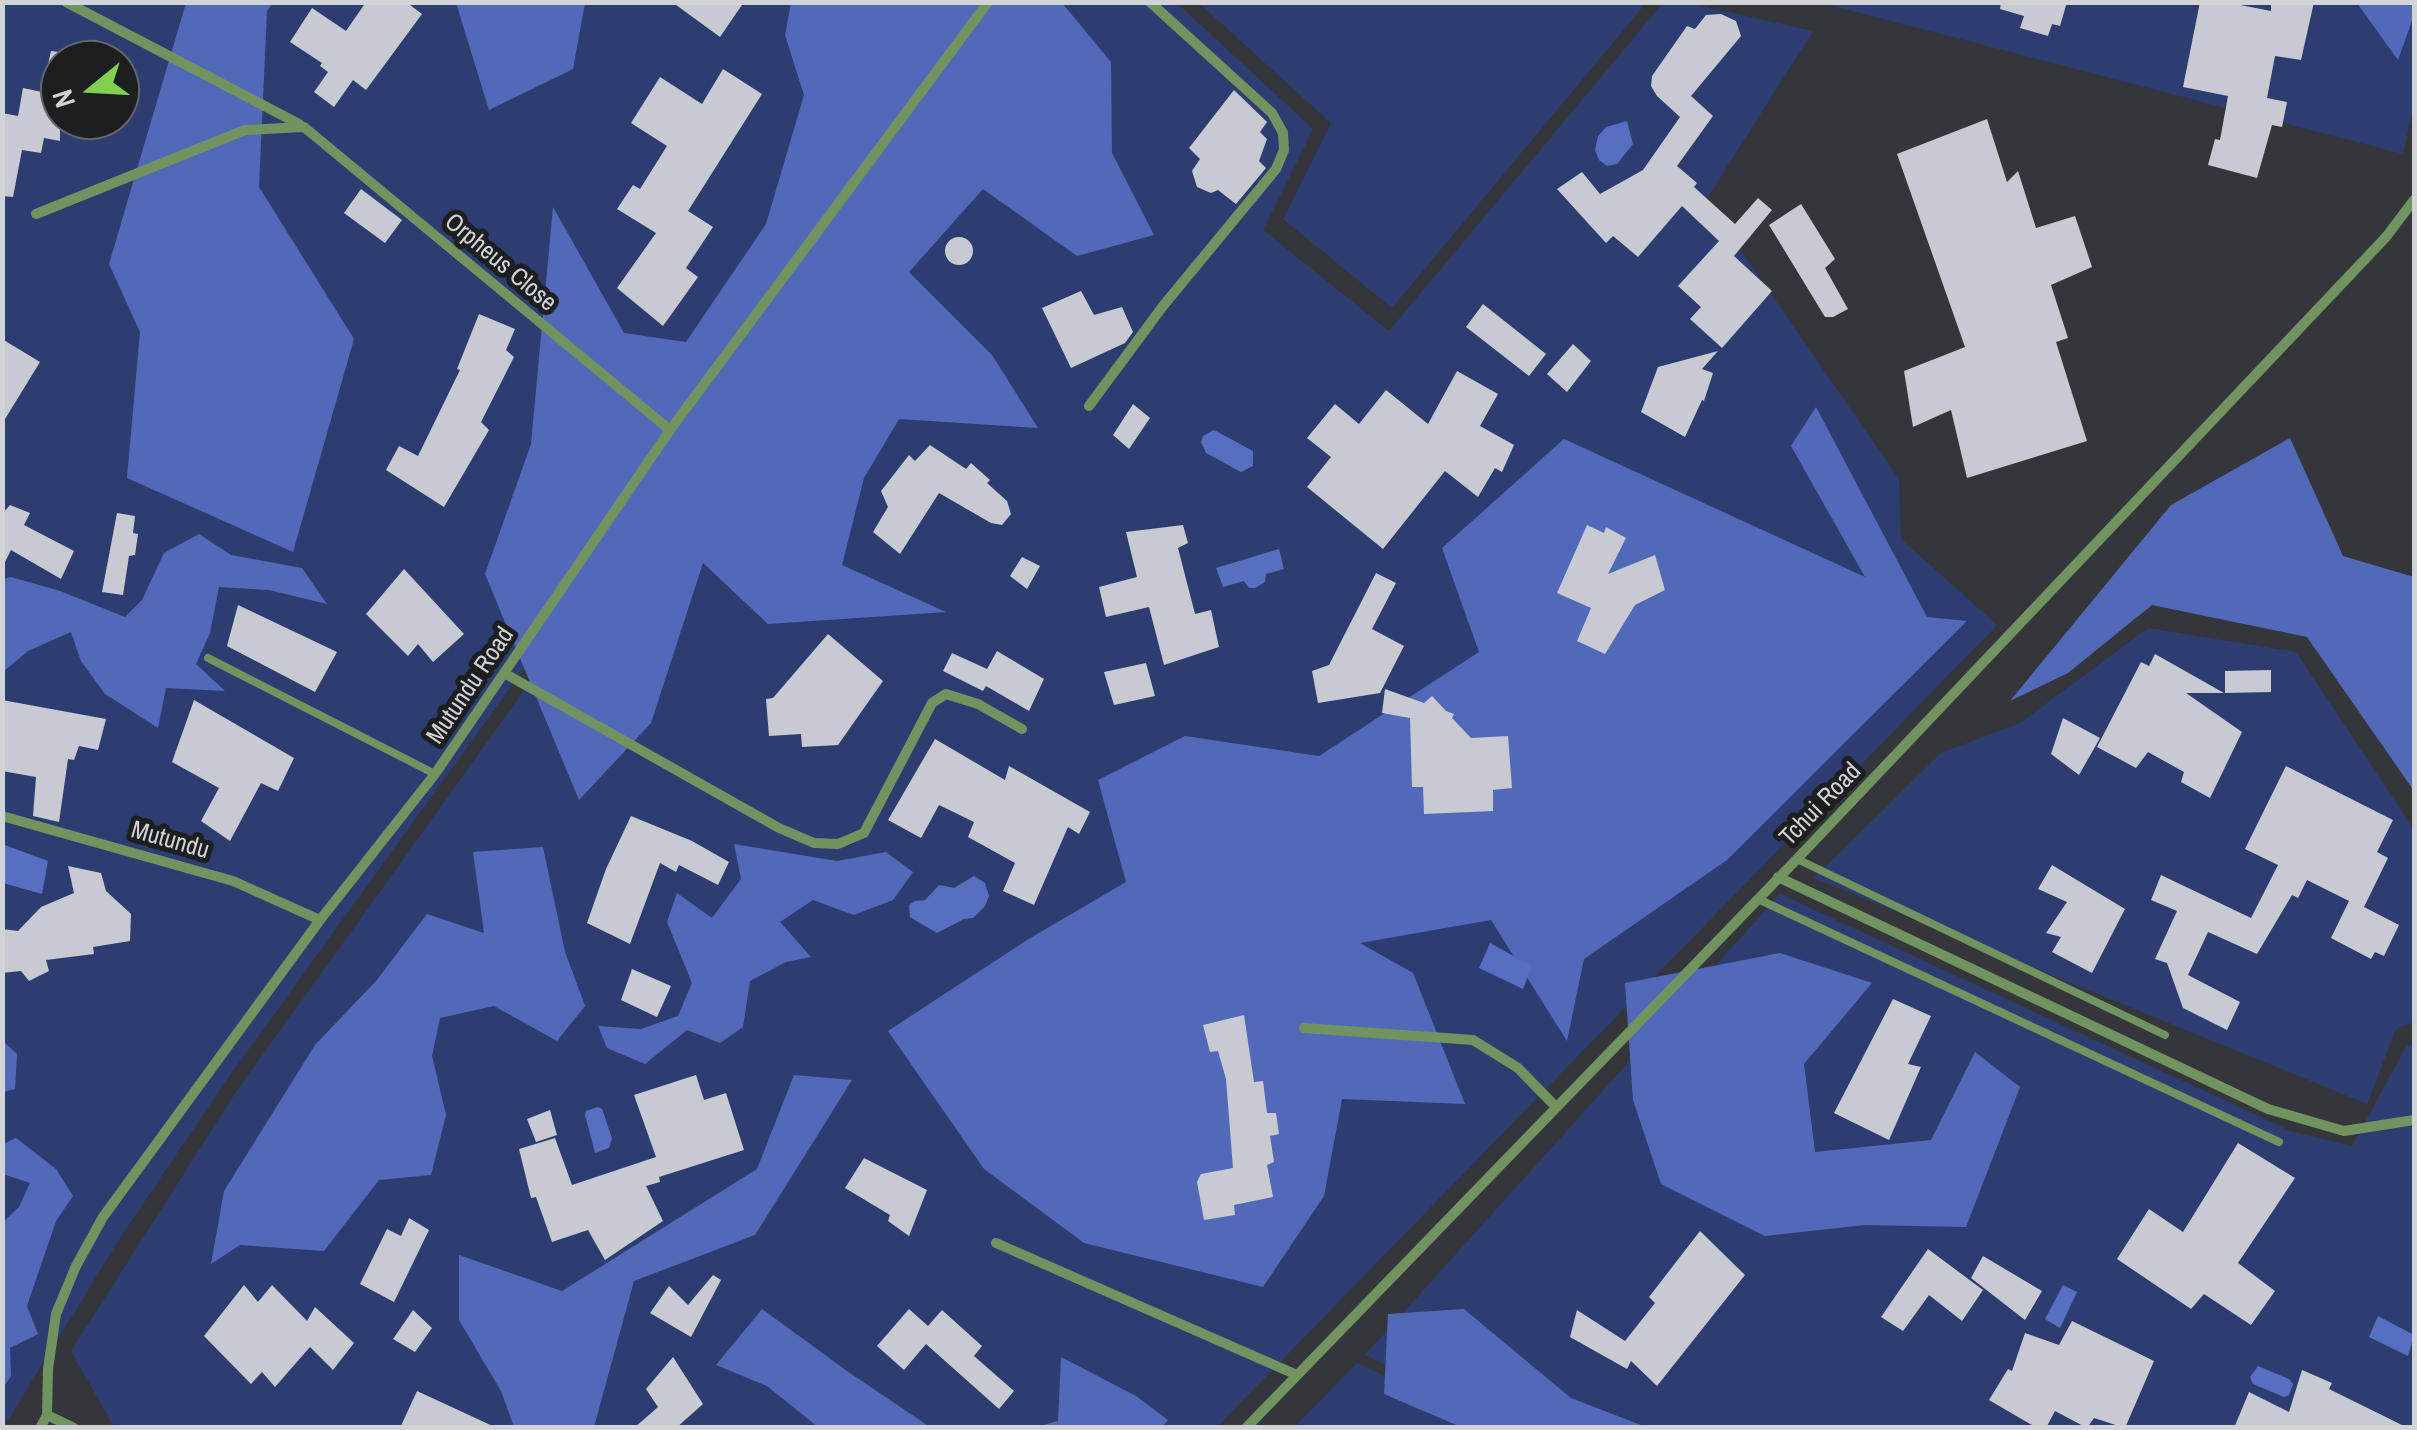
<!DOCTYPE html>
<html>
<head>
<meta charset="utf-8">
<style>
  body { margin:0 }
  #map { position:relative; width:2417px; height:1430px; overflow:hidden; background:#34363c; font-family:"Archivo Narrow",sans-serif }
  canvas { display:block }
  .frame { position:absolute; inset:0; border:5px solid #d2d3d7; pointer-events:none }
  .north { position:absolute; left:40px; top:40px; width:100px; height:100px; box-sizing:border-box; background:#1d1e20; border:2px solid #656669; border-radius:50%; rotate:252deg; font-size:28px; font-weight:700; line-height:40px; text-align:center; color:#d2d3d7 }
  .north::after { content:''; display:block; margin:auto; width:35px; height:45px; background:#82d050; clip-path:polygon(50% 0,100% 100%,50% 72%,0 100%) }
</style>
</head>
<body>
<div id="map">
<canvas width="2417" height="1430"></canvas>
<div class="frame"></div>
<div class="north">N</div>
</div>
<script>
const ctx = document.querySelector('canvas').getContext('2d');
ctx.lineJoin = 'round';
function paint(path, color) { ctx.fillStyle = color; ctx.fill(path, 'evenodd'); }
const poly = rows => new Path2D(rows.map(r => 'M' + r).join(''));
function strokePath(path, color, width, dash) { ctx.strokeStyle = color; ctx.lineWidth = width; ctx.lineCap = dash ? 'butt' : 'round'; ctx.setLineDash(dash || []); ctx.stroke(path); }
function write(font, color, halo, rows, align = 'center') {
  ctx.font = font + ' "Archivo Narrow",sans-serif'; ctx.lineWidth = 10; ctx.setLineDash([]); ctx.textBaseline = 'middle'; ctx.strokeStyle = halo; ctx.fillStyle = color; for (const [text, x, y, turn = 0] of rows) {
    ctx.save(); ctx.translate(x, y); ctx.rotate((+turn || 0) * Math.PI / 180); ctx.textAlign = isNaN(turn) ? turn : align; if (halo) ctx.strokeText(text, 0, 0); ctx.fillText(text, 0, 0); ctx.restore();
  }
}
const green = poly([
  [3,3,1005,3,223,1085,120,1238,3,1428],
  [60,60,120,60,120,120,60,120],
  [1018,3,1177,3,1313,129,1263,230,1389,331,1663,3,1688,3,1813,31,1706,200,1899,479,1901,539,1997,625,1217,1427,114,1427,71,1351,236,1092],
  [1199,3,1646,3,1392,308,1283,219,1331,123],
  [1822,3,2414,3,2414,104,2403,154],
  [2148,628,2296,652,2414,830,2414,1022,2396,1029,2367,1104,1814,878,1941,753,2020,723],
  [1780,894,2293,1132,2352,1146,2406,1047,2414,1043,2414,1427,1519,1427,1365,1355],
  [1357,1363,1492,1427,1293,1428]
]);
const forest = poly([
  [186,3,273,3,267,11,259,187,354,339,293,552,127,478,140,332,109,264],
  [456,3,585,3,573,69,489,110],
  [791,3,1062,3,1111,62,1112,153,1154,235,1077,256,983,189,909,272,992,355,1038,428,899,419,864,478,842,565,946,612,768,624,703,563,651,723,579,800,485,574,531,444,553,207,624,333,686,342,766,224,804,95,785,35],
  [2357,3,2414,3,2414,15,2398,60],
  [1816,407,1927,617,1967,621,1727,860,1584,959,1567,1041,1491,920,1360,943,1413,973,1465,1104,1342,1099,1324,1196,1263,1287,1084,1243,984,1169,888,1031,1027,940,1126,882,1098,780,1185,736,1319,756,1479,652,1442,548,1564,439,1865,577,1791,446],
  [2290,438,2343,556,2414,577,2414,791,2307,637,2152,605,2068,673,2010,701,2171,505],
  [199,534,231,555,302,568,327,604,269,590,219,587,210,633,196,664,225,691,166,688,158,728,105,694,81,661,71,632,28,651,3,672,3,579,11,577,60,591,125,617,142,600,164,553],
  [734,844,837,861,886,852,913,872,893,900,854,915,813,900,780,922,811,957,786,962,750,981,743,1027,720,1043,687,1030,645,1064,607,1048,598,1026,641,1029,678,1016,692,983,667,922,677,893,712,918,741,879],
  [543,847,565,952,585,1006,557,1041,494,1006,440,1018,432,1056,446,1115,431,1175,379,1180,324,1251,240,1245,211,1264,224,1191,315,1045,376,981,427,914,484,933,473,852],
  [1780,953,1872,983,1804,1064,1815,1152,1931,1140,1975,1052,2020,1087,1966,1227,1865,1225,1765,1236,1661,1184,1633,1100,1625,983],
  [3,1041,17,1054,15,1089,3,1092],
  [794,1075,852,1080,755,1235,634,1281,594,1427,514,1427,501,1391,459,1320,459,1255,562,1291,757,1169],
  [16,1138,56,1169,73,1196,56,1221,27,1306,38,1334,10,1348,11,1376,3,1388,3,1222,19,1207,30,1183,3,1174,3,1144],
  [762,1309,847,1371,930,1427,818,1427,767,1386,716,1365],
  [1464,1309,1571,1398,1646,1427,1461,1427,1384,1394,1388,1314],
  [1061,1357,1136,1396,1168,1420,1162,1427,1036,1427,1058,1421]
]);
const water = poly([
  [1627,121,1633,144,1617,164,1607,166,1599,160,1595,150,1598,136,1606,127],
  [1214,430,1253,451,1253,466,1241,472,1206,453,1201,442,1203,436],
  [1279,549,1284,569,1266,574,1265,582,1255,588,1249,588,1244,581,1223,587,1216,568],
  [2,844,48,861,42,894,3,883],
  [974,876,985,883,989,896,985,906,973,918,964,919,937,933,910,917,909,905,915,901,925,900,939,885,954,888],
  [1490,943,1532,966,1523,989,1479,968],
  [598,1107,602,1109,612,1138,609,1148,595,1153,585,1115,586,1111],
  [2063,1285,2077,1292,2060,1328,2045,1319],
  [2378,1316,2414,1335,2408,1356,2369,1337],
  [2258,1366,2289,1379,2293,1384,2289,1395,2284,1397,2253,1384,2250,1377]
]);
const building = poly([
  [366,2,406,2,422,14,366,90,353,80,334,107,314,92,328,72,320,66,322,63,290,42,312,8,346,31],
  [672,2,744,2,720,37],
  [2001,2,2067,2,2060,26,2052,24,2048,36,2020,28,2024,16,2000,9],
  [2200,2,2225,2,2271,11,2271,2,2314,2,2301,60,2275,56,2267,98,2287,102,2282,127,2272,125,2257,178,2208,165,2215,139,2220,140,2228,96,2183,87],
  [1721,14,1736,21,1741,36,1691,96,1713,116,1677,166,1697,183,1694,187,1735,224,1758,198,1772,210,1734,256,1772,291,1722,348,1690,319,1701,307,1678,286,1719,241,1682,206,1638,257,1613,236,1606,243,1557,189,1582,172,1600,194,1643,170,1680,117,1657,96,1651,86,1652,76,1687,26,1695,29,1706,15],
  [51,51,60,52,60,141,44,138,41,153,22,150,13,197,2,196,2,113,18,116,23,88,42,92],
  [723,69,762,94,688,211,713,227,686,268,698,277,663,326,617,288,656,233,617,209,633,185,640,189,667,146,631,123,660,77,702,104],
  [1234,90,1267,122,1260,132,1267,139,1259,161,1266,168,1236,204,1218,190,1211,193,1197,187,1192,171,1200,159,1189,148],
  [1987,119,2007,182,2018,171,2036,228,2075,216,2092,267,2051,285,2068,338,2056,342,2087,441,1967,478,1951,410,1913,427,1904,371,1965,347,1897,154],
  [361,189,402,220,385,243,344,213],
  [1801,204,1835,259,1825,268,1848,309,1833,317,1825,317,1769,225],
  '945 251a14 14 0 1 1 28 0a14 14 0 1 1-28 0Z',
  [1081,291,1094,315,1122,307,1133,332,1125,343,1071,368,1042,308],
  [1483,304,1546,354,1529,376,1466,327],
  [479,314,515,329,506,350,514,357,481,422,489,430,444,507,386,470,399,446,418,456,460,370,457,369],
  [2,339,40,362,2,424],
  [1573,344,1591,361,1567,392,1547,374],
  [1718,351,1702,369,1713,373,1704,401,1702,400,1685,437,1641,412,1658,367],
  [1457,371,1498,394,1480,426,1514,445,1502,472,1495,468,1478,497,1445,471,1383,549,1307,487,1331,457,1307,438,1335,404,1359,424,1386,390,1428,424],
  [1133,404,1150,418,1129,449,1113,435],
  [930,445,966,469,971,463,990,480,987,483,1007,501,1011,514,1002,525,991,523,939,493,900,554,873,532,888,507,881,491,909,455,915,461],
  [10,505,30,513,24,525,74,551,61,579,11,550,2,568,2,514],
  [117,513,135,516,133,533,138,534,135,555,129,556,123,595,102,592],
  [1183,525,1188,543,1178,548,1195,614,1211,610,1219,647,1164,665,1149,607,1106,617,1099,587,1137,577,1126,532],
  [1587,525,1604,533,1606,527,1626,538,1608,574,1655,555,1665,590,1635,605,1605,654,1577,641,1591,608,1557,593],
  [1022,557,1040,566,1027,589,1010,576],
  [404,569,464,634,433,662,418,644,408,656,366,614],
  [1376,573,1396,583,1372,629,1404,646,1380,693,1318,703,1312,671,1329,665],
  [238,605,337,652,315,692,227,646],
  [828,634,883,681,838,745,802,747,801,734,769,736,766,699,773,698],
  [997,651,1044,679,1029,711,986,686,983,691,943,671,952,653,987,669],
  [2155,654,2224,693,2186,693,2242,732,2210,798,2181,782,2184,772,2148,752,2136,768,2097,747,2141,662,2149,666],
  [1146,663,1155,696,1114,705,1104,672],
  [2271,670,2271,692,2225,693,2225,671],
  [1385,689,1424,703,1432,696,1446,711,1454,714,1452,718,1471,738,1508,736,1512,788,1493,790,1493,811,1424,814,1423,787,1412,787,1410,718,1382,713],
  [2,700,106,719,98,750,79,746,74,760,68,759,59,822,33,816,36,777,2,771],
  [194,700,294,758,278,791,261,783,230,841,201,821,219,788,172,762],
  [2063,718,2100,738,2079,775,2051,754],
  [935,739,1005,780,1009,766,1090,812,1079,834,1068,827,1034,905,1003,891,1015,863,968,837,974,822,939,805,921,838,888,820],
  [2286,766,2393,820,2377,852,2388,858,2364,907,2399,925,2384,956,2375,952,2371,959,2331,938,2349,901,2307,880,2298,898,2292,895,2257,954,2208,932,2188,975,2240,1002,2227,1030,2183,1008,2167,963,2155,959,2177,911,2151,900,2161,875,2251,918,2278,865,2245,849],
  [631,816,692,841,729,862,718,885,679,865,676,872,660,863,630,944,587,923,606,869],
  [2052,865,2125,909,2092,973,2052,952,2061,937,2046,933,2067,902,2038,889],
  [68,866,101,873,106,891,131,914,130,941,93,947,94,954,46,960,49,971,29,981,21,971,2,973,2,929,18,931,41,907,74,893],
  [632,969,671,986,657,1017,621,1000],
  [1893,999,1931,1016,1908,1064,1921,1067,1889,1140,1834,1113],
  [1244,1015,1254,1082,1263,1081,1267,1113,1276,1113,1279,1134,1270,1136,1274,1162,1267,1165,1273,1197,1234,1205,1235,1215,1204,1220,1197,1182,1201,1174,1233,1168,1226,1079,1218,1051,1210,1052,1203,1025],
  [696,1075,704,1100,726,1093,744,1150,659,1177,660,1182,646,1186,663,1221,605,1260,588,1230,552,1242,536,1197,531,1198,519,1149,555,1138,572,1185,656,1157,634,1095],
  [550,1110,557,1135,536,1142,527,1119],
  [2238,1143,2295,1178,2238,1263,2275,1291,2251,1325,2204,1294,2191,1309,2117,1259,2149,1209,2183,1232],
  [864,1158,927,1190,909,1236,888,1221,890,1215,845,1188],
  [409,1218,429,1230,394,1302,360,1284,387,1229,401,1236],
  [1700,1231,1745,1275,1657,1386,1631,1361,1627,1369,1570,1337,1577,1310,1625,1341,1655,1303,1649,1297],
  [1928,1249,1983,1290,1962,1321,1929,1295,1903,1331,1881,1317],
  [1983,1256,2042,1291,2025,1320,1971,1278],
  [713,1275,721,1280,691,1337,650,1313,669,1286,688,1305],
  [244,1285,258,1302,272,1285,307,1321,315,1307,354,1343,333,1370,310,1347,275,1387,262,1372,251,1384,204,1336],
  [909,1309,928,1326,942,1310,982,1346,974,1356,1014,1391,999,1409,926,1344,904,1370,877,1346],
  [413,1310,432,1328,415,1352,393,1339],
  [2072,1321,2154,1361,2125,1428,2094,1418,2087,1428,2055,1411,2046,1428,2037,1428,1989,1400,2008,1369,2012,1371,2025,1333,2059,1345],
  [673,1357,703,1404,676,1428,634,1428,658,1407,646,1389],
  [2302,1370,2332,1383,2329,1389,2408,1428,2234,1428,2249,1392,2289,1412],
  [417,1391,497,1428,400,1428]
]);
const service = poly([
  [208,658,435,774],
  [1797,859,2165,1035],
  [1758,899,2279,1142]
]);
const minor = poly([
  [66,2,299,124],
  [36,214,245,130,304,127,670,430],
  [1089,406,1163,306,1276,169,1284,150,1283,133,1272,113,1150,2],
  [504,673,779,828,814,843,838,844,864,833,932,703,946,694,978,704,1022,729],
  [2,816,233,881,320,920],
  [1778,877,2268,1109,2344,1131,2414,1120],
  [1304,1028,1473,1040,1518,1068,1556,1107],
  [996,1243,1297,1375],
  [47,1415,74,1428],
  [40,1428,47,1415,48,1369,56,1314,76,1266,103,1217,320,920,435,774,670,430,988,2],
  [1246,1428,1797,859,2386,237,2414,200]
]);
const streetNames = [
  ["Orpheus Close",500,263,40],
  ["Mutundu Road",471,686,-56],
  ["Tchui Road",1821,805,-46],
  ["Mutundu",170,841,16]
];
paint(green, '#2e3d71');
paint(forest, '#5269ba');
paint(water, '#576fc0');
paint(building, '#c7cad1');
strokePath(service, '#71935f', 8);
strokePath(minor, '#71935f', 10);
write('25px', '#d2d3d7', '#1d1e20', streetNames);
</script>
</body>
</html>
